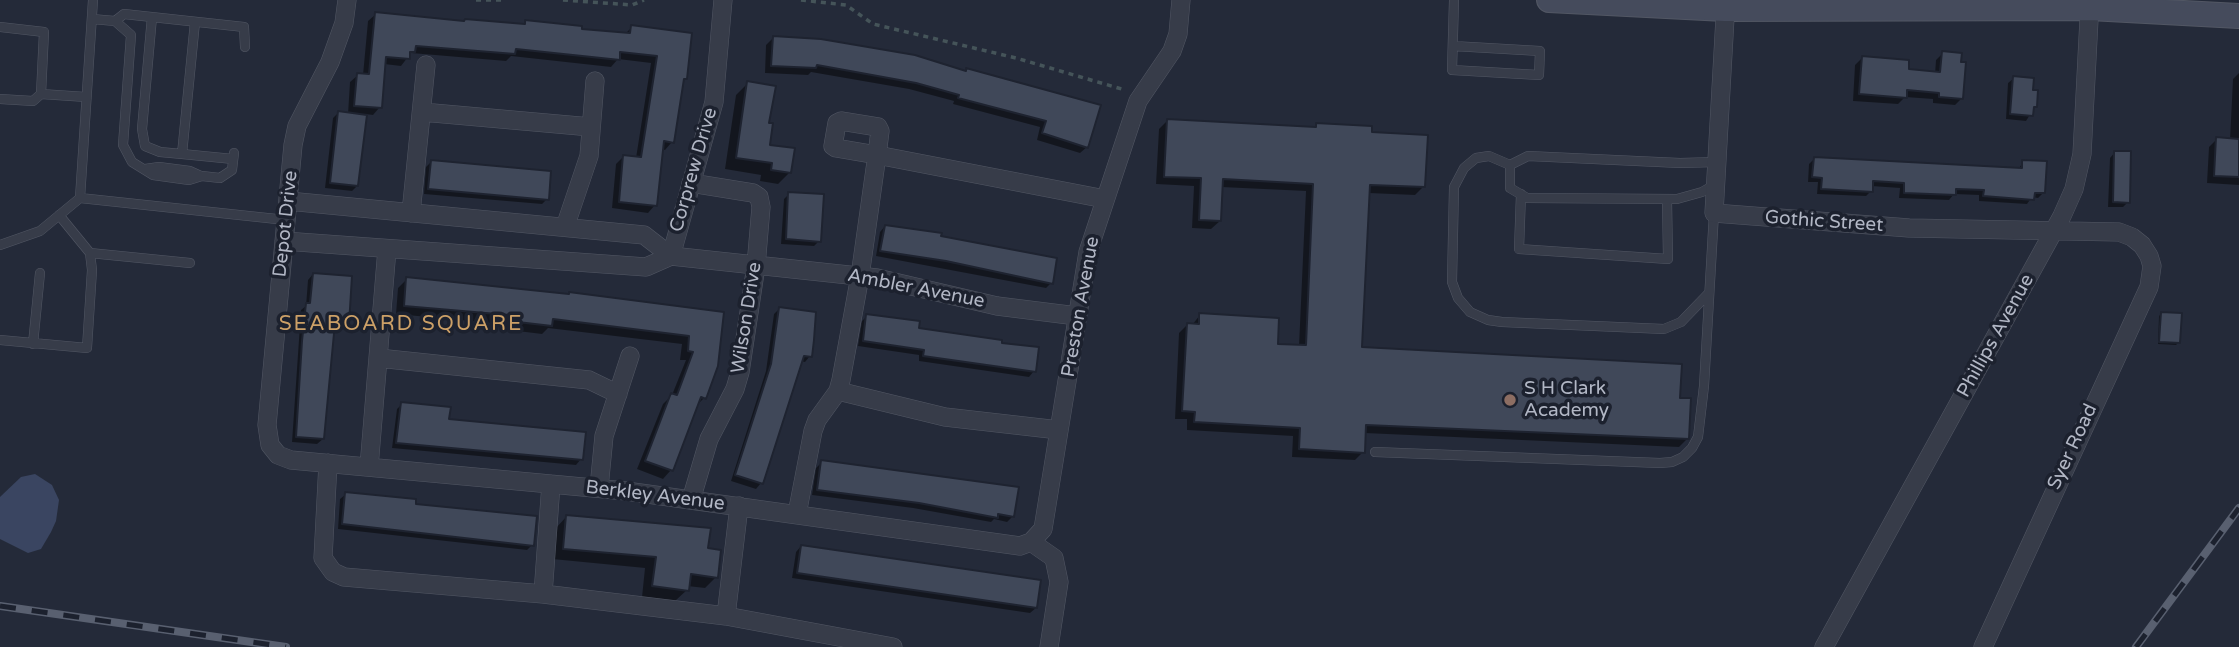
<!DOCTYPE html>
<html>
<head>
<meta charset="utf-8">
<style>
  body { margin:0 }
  canvas { display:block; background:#242a39 }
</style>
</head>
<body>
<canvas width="2239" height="647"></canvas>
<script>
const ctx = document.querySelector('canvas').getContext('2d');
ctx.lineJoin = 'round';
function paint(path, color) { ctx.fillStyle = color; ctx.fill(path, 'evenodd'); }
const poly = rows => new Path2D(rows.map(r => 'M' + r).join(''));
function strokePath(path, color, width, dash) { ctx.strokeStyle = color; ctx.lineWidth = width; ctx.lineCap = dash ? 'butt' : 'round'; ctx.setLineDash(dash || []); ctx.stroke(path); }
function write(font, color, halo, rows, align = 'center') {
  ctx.font = font + ' "Varela Round",sans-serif'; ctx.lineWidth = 7; ctx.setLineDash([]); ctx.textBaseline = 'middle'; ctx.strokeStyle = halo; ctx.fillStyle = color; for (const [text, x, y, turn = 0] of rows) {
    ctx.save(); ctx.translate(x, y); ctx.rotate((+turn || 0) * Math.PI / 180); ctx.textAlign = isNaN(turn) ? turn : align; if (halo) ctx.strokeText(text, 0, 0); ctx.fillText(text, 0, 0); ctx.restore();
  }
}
const water = poly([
  [35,474,52,485,59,500,56,521,51,532,41,549,28,553,0,539,0,497,21,477]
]);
const shadow = poly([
  [376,14,463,23,522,26,526,22,580,31,624,35,632,27,685,79,682,82,672,142,665,150,662,149,655,205,648,213,612,208,616,164,624,156,636,158,651,63,618,59,611,67,511,56,506,61,411,53,401,66,384,64,380,107,373,115,365,114,357,186,352,191,325,188,333,118,338,113,348,114,350,82,358,75,363,75,368,21],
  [773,38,965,72,967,70,1087,147,1080,153,1037,140,1040,127,953,104,954,101,909,89,811,72,808,75,765,73,766,45],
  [1943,53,1962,98,1955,105,1933,103,1933,99,1905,97,1898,104,1853,101,1855,65,1862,58,1907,71,1935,74,1936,60],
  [2239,73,2239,185,2207,183,2209,147,2217,139,2230,140,2233,79],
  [2014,78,2031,92,2035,107,2026,121,2006,119,2008,83],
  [748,83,767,124,768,146,790,172,778,184,760,181,761,175,725,169,736,95],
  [1167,121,1313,129,1317,125,1370,133,1423,187,1415,195,1368,193,1360,349,1678,400,1687,439,1679,447,1364,433,1363,452,1355,460,1292,457,1293,436,1187,430,1187,419,1175,419,1179,333,1187,325,1192,325,1200,315,1276,345,1299,346,1306,191,1221,187,1220,221,1211,229,1192,228,1194,186,1156,184,1159,129],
  [2115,152,2128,202,2123,207,2108,207,2110,158],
  [1814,159,2018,170,2023,162,2043,193,2038,198,2032,197,2027,204,1979,201,1979,195,1954,194,1949,200,1899,198,1900,188,1871,186,1871,191,1866,196,1817,194,1818,182,1808,182,1809,164],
  [431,162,547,199,542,204,424,194,426,167],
  [789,194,819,241,814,246,781,244,784,199],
  [885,226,939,238,1051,283,1046,288,876,256,880,232],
  [313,274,347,324,342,329,333,328,323,439,317,444,292,442,301,310,306,306,308,280],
  [407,279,722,313,704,398,695,407,671,470,663,479,637,469,663,404,672,395,686,360,680,360,682,344,548,328,542,334,501,329,502,324,396,314,398,288],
  [779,309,810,356,805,362,800,361,761,483,756,489,731,481,766,371,774,314],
  [2161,314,2178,343,2176,345,2158,344,2159,316],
  [867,316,918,330,1000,344,1034,371,1029,377,919,361,919,355,858,346,862,321],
  [402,404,447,421,581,459,576,465,392,448,397,409],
  [822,462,1013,516,1007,522,994,519,991,522,913,508,812,495,816,468],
  [346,494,414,505,532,545,527,550,338,529,340,499],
  [566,517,706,550,716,577,705,588,687,586,687,590,675,601,642,597,645,568,552,559,555,529],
  [801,546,1036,608,1030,613,792,578,796,552]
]);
const building = poly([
  [375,12,464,21,465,19,525,24,525,20,582,26,582,29,630,33,631,25,692,33,687,79,684,79,674,143,664,141,657,206,619,202,623,155,641,157,657,56,620,52,620,60,516,49,515,54,416,46,415,52,410,52,410,59,386,57,382,108,354,106,357,73,369,74,375,12],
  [773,36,821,39,915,55,966,71,966,68,1101,105,1088,148,1042,133,1046,121,958,98,959,95,916,83,817,65,816,68,771,66,773,36],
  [1942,51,1962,53,1961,62,1966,62,1963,99,1939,97,1939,93,1907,90,1907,98,1859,94,1862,56,1909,60,1909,69,1940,72,1942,51],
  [2013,76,2034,78,2033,90,2038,90,2037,107,2034,107,2033,116,2010,114,2013,76],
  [747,81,776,86,769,123,773,123,770,145,795,148,791,173,771,170,772,163,736,158,747,81],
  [338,111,367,115,358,186,330,183,338,111],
  [1167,119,1316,127,1316,123,1372,126,1372,132,1428,135,1425,187,1370,185,1362,347,1682,364,1680,398,1691,398,1689,439,1366,425,1365,453,1299,449,1300,428,1194,422,1195,412,1182,411,1187,323,1199,324,1199,313,1279,318,1278,344,1306,345,1313,184,1223,179,1221,221,1199,220,1201,178,1164,177,1167,119],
  [2216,137,2239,139,2239,177,2214,176,2216,137],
  [2114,151,2131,151,2130,203,2113,202,2114,151],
  [1814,157,2022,168,2022,160,2047,161,2045,193,2035,193,2034,200,1983,196,1984,190,1956,189,1956,195,1904,193,1904,183,1873,181,1873,192,1821,189,1822,178,1812,177,1814,157],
  [431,160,551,171,549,200,428,189,431,160],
  [788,192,824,194,821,242,786,239,788,192],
  [885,225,942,233,941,236,1057,258,1053,284,946,261,880,251,885,225],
  [313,273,352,276,349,325,335,323,324,439,296,437,302,341,306,303,310,303,313,273],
  [406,277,569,294,569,292,724,312,718,366,706,399,701,397,673,471,645,461,671,393,677,395,693,352,688,351,689,336,553,319,552,326,509,321,509,315,404,306,406,277],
  [779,307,816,312,814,340,812,357,804,356,763,484,735,475,771,364,779,307],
  [2161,312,2182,313,2180,343,2159,342,2161,312],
  [866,314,920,321,919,328,1002,340,1002,343,1039,347,1036,372,923,356,924,350,863,341,866,314],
  [401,402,451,407,449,419,586,432,583,460,396,443,401,402],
  [821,460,1019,487,1014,517,998,514,998,518,919,503,817,490,821,460],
  [345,492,416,499,416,504,537,516,534,546,342,524,345,492],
  [566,515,711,528,708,548,721,550,718,578,691,574,689,591,652,586,656,557,563,549,566,515],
  [801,545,1041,580,1037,608,797,573,801,545]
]);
const path = poly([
  [476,0,504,0],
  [563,0,632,5,644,0],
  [801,0,846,5,873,24,1016,58,1125,90]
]);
const lane = poly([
  [93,0,80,198,286,220],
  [152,17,142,129,145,146,160,152,182,154,195,22],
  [92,19,115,21,131,35,123,145,132,162,153,175,189,180,202,176,220,178,232,170,234,153],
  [115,21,124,14,244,27,245,47],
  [0,27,44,32,41,94],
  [1453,46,1540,51,1539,75,1452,70,1454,0],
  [0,99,33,101,41,94,86,97],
  [182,154,233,159],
  [1510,165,1489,156,1476,158,1464,168,1454,187,1452,282,1458,298,1470,312,1488,320,1502,322,1664,329,1681,322,1709,293],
  [145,169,159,167,190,171,201,176],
  [1716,184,1702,192,1677,199,1527,198,1510,188,1510,165,1528,156,1680,163,1717,162],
  [1521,194,1519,249,1668,259,1667,199],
  [0,245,40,231,80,198],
  [90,253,190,263],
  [0,340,87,348,92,270,90,253,59,215],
  [33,344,40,273],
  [1375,452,1660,463,1672,462,1683,457,1692,448,1698,437,1704,386,1714,213]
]);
const street = poly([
  [347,0,344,23,330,62,297,126,293,145,267,425,270,445,278,455,291,460,626,491,1020,546,1031,542],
  [723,0,714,102,671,256,877,278,997,306,1077,316],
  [1726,0,1714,213,1909,228,2119,232,2132,237,2142,245,2149,256,2152,266,2149,287,1983,647],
  [422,112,591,127],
  [841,121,878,127,880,131,877,155,836,148,833,146,837,123,841,121],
  [411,213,426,65],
  [565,227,589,156,595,81],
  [284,241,646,267,671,256,644,235,288,201],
  [378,358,589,380,618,394],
  [838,391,945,417,1059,430],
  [328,463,323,558,333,572,344,577,543,594,726,616,893,647],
  [369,467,387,249],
  [599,488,604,436,630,356],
  [691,500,709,439,735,389,740,372,756,266,761,207,759,197,753,193,691,183],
  [797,514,813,431,817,420,838,391,841,380,860,276,877,155,1105,199],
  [1031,542,1043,529,1088,252,1138,101,1172,51,1178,34,1181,0],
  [1031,542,1054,558,1059,582,1049,647],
  [543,594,551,484],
  [726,616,739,506],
  [1824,647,2062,216,2074,189,2082,154,2090,0]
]);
const secondary = poly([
  [1549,0,1725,9,2090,8,2239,16]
]);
const rail = poly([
  [0,606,286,647],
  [2136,647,2239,508]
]);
const markers = [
  [1510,400,7,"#8d6e63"]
];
const streetNames = [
  ["Corprew Drive",694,170,-74],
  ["Gothic Street",1824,222,4],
  ["Depot Drive",286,224,-84],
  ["Ambler Avenue",916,289,11],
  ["Preston Avenue",1081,307,-80],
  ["Wilson Drive",747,318,-81],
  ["Phillips Avenue",1996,336,-61],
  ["Syer Road",2073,447,-65],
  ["Berkley Avenue",655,496,7]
];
const poiNames = [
  ["S H Clark",1524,389],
  ["Academy",1524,411]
];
const neighbourhoodNames = [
  ["SEABOARD SQUARE",401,324]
];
paint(water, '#3a4561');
paint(shadow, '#0007');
paint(building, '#404859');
strokePath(building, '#1e2330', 2);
strokePath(lane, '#525764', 10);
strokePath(street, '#525764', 19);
strokePath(secondary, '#525764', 26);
strokePath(path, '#455459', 3.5, [5, 5]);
strokePath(lane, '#373c49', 9);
strokePath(street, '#373c49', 18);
strokePath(secondary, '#454b5c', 24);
strokePath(rail, '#596070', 8);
strokePath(rail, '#1c212e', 5, [16]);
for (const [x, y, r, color] of markers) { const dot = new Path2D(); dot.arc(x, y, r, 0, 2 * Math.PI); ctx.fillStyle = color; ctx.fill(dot); strokePath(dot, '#1c212e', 2.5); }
write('19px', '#b2b7c5', '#1c212e', streetNames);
write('19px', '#b2b7c5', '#1c212e', poiNames, 'left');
ctx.letterSpacing = '2px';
write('21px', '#cca067', '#1c212e', neighbourhoodNames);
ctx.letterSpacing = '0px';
</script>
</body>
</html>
